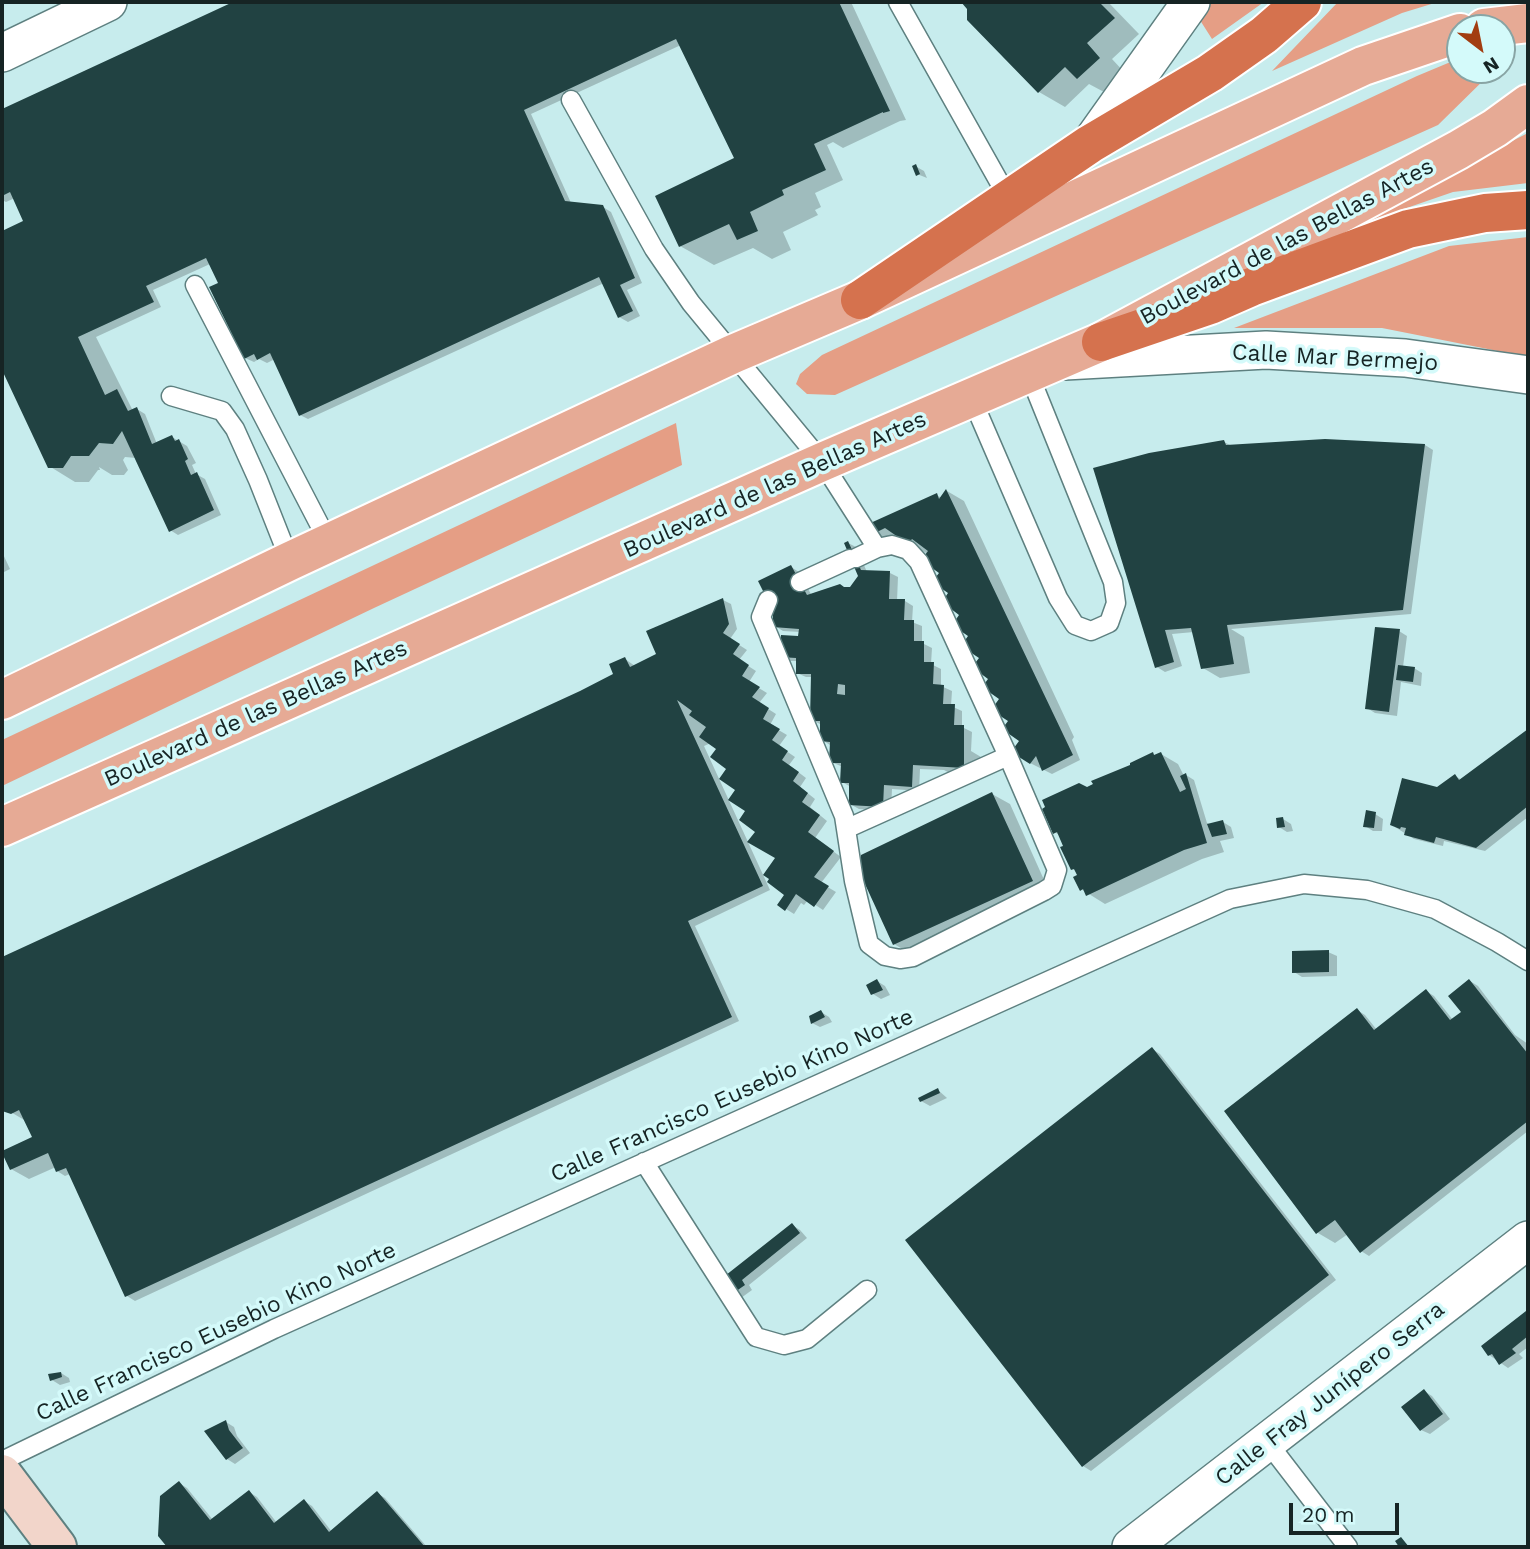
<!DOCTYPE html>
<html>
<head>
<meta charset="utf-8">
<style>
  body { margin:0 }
  #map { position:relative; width:1530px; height:1549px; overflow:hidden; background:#c7eced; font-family:"Work Sans",sans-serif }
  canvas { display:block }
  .frame { position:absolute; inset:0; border:4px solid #162424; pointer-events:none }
  .north { position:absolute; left:1446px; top:14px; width:70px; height:70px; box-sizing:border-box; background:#d4fafa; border:2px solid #88a4a4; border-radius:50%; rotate:148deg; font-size:19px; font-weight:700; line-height:28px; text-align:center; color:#162424 }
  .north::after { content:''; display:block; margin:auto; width:24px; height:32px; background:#a23d11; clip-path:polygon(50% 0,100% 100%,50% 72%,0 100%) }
  .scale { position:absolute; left:1289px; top:1503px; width:110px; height:32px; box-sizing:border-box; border:4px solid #162424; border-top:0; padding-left:9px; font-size:21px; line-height:24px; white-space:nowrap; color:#162424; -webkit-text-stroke:5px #d4fafa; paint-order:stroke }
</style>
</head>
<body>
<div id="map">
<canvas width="1530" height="1549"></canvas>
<div class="frame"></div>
<div class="north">N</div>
<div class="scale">20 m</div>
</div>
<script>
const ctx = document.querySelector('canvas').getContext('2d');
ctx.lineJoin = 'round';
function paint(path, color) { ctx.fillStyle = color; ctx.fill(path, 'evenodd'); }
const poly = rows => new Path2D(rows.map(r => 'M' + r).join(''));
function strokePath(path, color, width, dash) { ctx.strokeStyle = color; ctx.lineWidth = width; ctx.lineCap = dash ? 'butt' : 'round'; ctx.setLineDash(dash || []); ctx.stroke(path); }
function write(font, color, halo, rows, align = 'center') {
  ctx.font = font + ' "Work Sans",sans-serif'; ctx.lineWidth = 7; ctx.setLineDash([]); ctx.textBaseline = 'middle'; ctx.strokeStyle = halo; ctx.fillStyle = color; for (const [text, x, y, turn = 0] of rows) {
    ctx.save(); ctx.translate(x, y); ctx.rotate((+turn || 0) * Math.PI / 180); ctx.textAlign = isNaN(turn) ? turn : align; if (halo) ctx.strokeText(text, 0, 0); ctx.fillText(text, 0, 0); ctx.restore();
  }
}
const green = poly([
  [1210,2,1264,2,1212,39,1198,17],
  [1338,2,1438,2,1402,13,1272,71],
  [1460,58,1460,70,1494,70,1438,125,835,395,807,394,796,384,800,374,822,355,1417,76],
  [1528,133,1528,183,1453,192,1314,240],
  [1528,237,1528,357,1382,328,1234,328,1449,246],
  [676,423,682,465,374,608,2,786,2,740]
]);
const shadow = poly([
  [237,2,851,2,906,120,900,121,843,148,833,142,827,145,843,180,815,193,821,207,815,210,818,215,783,232,791,250,772,259,753,248,714,265,680,246,738,158,681,45,531,114,571,203,603,207,611,212,642,283,627,290,640,316,628,322,619,317,604,283,308,419,300,415,275,359,267,363,259,359,254,362,245,358,220,284,210,264,153,290,161,307,96,337,133,411,137,409,145,414,157,444,172,437,187,446,196,463,192,465,196,474,205,479,221,515,178,535,170,530,136,458,125,457,123,460,128,470,124,475,112,475,99,467,100,470,98,470,89,482,75,482,49,466,2,366,2,233,25,222,15,198,6,202,2,200,2,111],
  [963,2,1108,2,1139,34,1112,59,1125,73,1104,92,1089,84,1065,107,1039,92],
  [915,166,924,171,927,178,917,174],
  [1224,442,1232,446,1425,445,1433,450,1411,614,1231,629,1244,637,1250,673,1220,678,1203,668,1194,632,1172,634,1182,666,1165,672,1157,667,1150,644],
  [947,491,964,501,1074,737,1072,740,1080,760,1052,774,1030,763,962,614,941,572,928,554,909,543,888,540,870,530,936,495,942,498],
  [848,543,856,547,867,572,890,573,898,577,897,601,905,601,913,606,912,622,922,626,922,643,932,648,931,664,941,669,941,686,952,691,951,706,962,711,962,727,972,732,971,751,981,757,981,777,957,777,944,770,920,769,919,791,892,789,891,811,859,809,850,804,851,787,842,782,843,767,831,762,830,745,822,740,822,725,812,720,812,677,806,677,797,673,798,661,790,661,782,656,800,638,800,632,783,631,775,626,791,567,799,572,812,596,851,589,860,576],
  [2,552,10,569,2,573],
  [723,600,731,604,737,629,730,639,747,650,739,660,756,671,749,682,767,693,759,703,776,714,770,725,787,735,779,746,795,757,789,765,806,778,800,787,815,799,810,807,827,821,815,838,841,857,821,883,836,892,823,910,808,900,804,905,801,903,794,914,786,909,788,896,778,858,757,832,718,748,711,743,704,746,770,890,695,926,739,1021,135,1301,127,1296,70,1174,65,1176,57,1171,56,1167,29,1179,11,1169,34,1138,26,1121,2,1107,2,959,580,693,616,675,625,659,635,666,658,655],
  [1399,631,1407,636,1403,667,1414,668,1422,673,1421,686,1401,682,1397,716,1375,713,1367,708],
  [1528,730,1528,817,1485,851,1444,841,1443,846,1414,839,1395,827,1455,776,1462,780],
  [1153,754,1156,756,1161,754,1178,764,1184,776,1186,775,1194,780,1207,823,1211,825,1223,822,1231,827,1234,838,1220,841,1224,852,1202,859,1105,904,1081,889,1077,872,1073,869,1060,836,1055,832,1087,789],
  [992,794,1010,804,1049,891,911,954,894,944],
  [1375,814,1383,819,1382,831,1373,831,1365,826],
  [1283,819,1291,824,1293,831,1287,832,1279,827],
  [1328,952,1337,956,1337,976,1302,977,1294,972],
  [877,981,885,986,890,995,881,999,873,994],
  [1470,981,1478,986,1515,1035,1528,1044,1528,1131,1369,1256,1361,1251,1348,1234,1335,1243,1318,1233,1266,1162,1357,1010,1365,1015,1377,1030,1426,991,1434,996,1453,1020,1464,1013],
  [821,1012,829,1017,832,1022,820,1027,812,1023],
  [1152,1049,1160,1054,1336,1280,1091,1471,1083,1466],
  [938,1090,947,1098,930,1106,921,1101],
  [792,1225,800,1230,807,1238,749,1285,752,1290,741,1298,733,1293,724,1280],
  [1526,1313,1528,1315,1528,1347,1519,1354,1523,1358,1508,1368,1489,1355],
  [61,1373,69,1378,70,1382,60,1385,52,1380],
  [1424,1391,1432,1396,1450,1419,1430,1434,1421,1430],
  [226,1422,234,1427,237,1436,250,1453,235,1464,227,1459],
  [179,1483,187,1488,213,1520,249,1492,257,1497,277,1523,304,1501,312,1506,332,1532,377,1493,385,1498,427,1547,169,1547,160,1536]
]);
const building = poly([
  [233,2,839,2,890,111,883,113,883,112,814,144,826,170,782,190,784,195,750,212,758,231,737,240,729,224,679,247,655,196,734,158,676,39,524,110,565,201,603,205,635,278,620,285,633,311,618,318,599,277,299,416,270,353,257,360,254,354,244,359,209,287,218,283,206,258,146,286,154,302,78,337,105,395,117,389,128,411,137,407,152,444,172,435,175,441,179,439,188,459,185,461,191,475,197,472,214,510,169,532,122,431,113,444,99,443,89,456,71,456,63,468,48,468,2,370,2,231,23,221,10,192,2,196,2,109],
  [961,2,1099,2,1115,18,1087,43,1100,58,1077,79,1065,67,1038,93,967,20,967,9],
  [916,164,920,174,916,176,912,166],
  [1325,439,1425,444,1403,610,1227,625,1234,664,1201,669,1191,628,1165,630,1174,662,1155,668,1093,468,1149,453,1224,440,1226,445],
  [946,489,1073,755,1042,771,1036,756,1030,764,1011,752,1019,741,1002,729,1008,721,991,710,999,699,982,687,988,679,972,667,979,658,961,646,968,636,952,625,959,615,942,602,948,593,932,582,939,573,921,560,928,551,912,539,908,544,885,528,877,532,876,528,869,531,866,525,937,493,939,499],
  [848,541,861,570,890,571,889,599,905,599,904,620,914,620,914,641,924,641,924,662,934,662,933,684,944,685,943,704,955,704,954,725,964,725,964,768,913,765,912,787,884,785,883,807,849,805,849,783,840,783,841,763,829,763,830,742,820,741,820,721,810,721,811,674,796,674,796,658,780,657,781,635,798,636,799,629,773,627,773,611,758,581,791,565,807,595,840,584,844,587,850,587,858,576,844,543],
  [838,684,845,685,845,695,837,694],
  [723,598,729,624,723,633,740,644,733,654,749,665,742,676,760,687,752,697,769,708,763,719,780,729,772,740,788,751,782,760,799,772,793,781,808,793,802,802,820,815,808,832,834,851,814,877,829,886,814,907,796,894,785,911,777,905,784,895,767,882,769,879,763,875,775,858,747,842,755,832,739,820,745,811,728,800,735,790,719,779,726,769,710,757,716,749,699,737,706,727,689,715,692,711,677,700,763,886,688,921,732,1017,125,1297,66,1168,56,1172,48,1153,10,1170,2,1153,2,1151,32,1137,19,1110,11,1114,2,1111,2,957,580,691,613,674,609,664,625,657,630,667,656,654,646,631],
  [1375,627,1400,629,1389,712,1365,709],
  [1398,665,1415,667,1413,682,1396,680],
  [1528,729,1528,806,1476,848,1436,837,1434,843,1404,835,1406,828,1401,827,1400,829,1390,825,1402,778,1437,787,1455,774,1459,780],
  [1153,752,1154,755,1161,752,1180,792,1186,789,1180,776,1186,773,1207,843,1184,850,1086,896,1083,889,1080,891,1073,877,1077,875,1074,869,1071,870,1060,847,1063,846,1057,832,1053,834,1042,809,1045,807,1042,800,1079,783,1087,787,1093,784,1091,781,1130,765,1130,763],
  [992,792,1033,881,893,945,859,871,861,855],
  [1366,810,1376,812,1374,828,1363,827],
  [1283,817,1285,827,1277,828,1276,818],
  [1223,820,1227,834,1212,837,1207,824],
  [1329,950,1329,972,1292,973,1292,951],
  [877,979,883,990,871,995,866,985],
  [1469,979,1528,1054,1528,1121,1360,1253,1335,1220,1316,1234,1224,1111,1357,1008,1374,1030,1426,989,1450,1020,1461,1012,1448,996],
  [821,1010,825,1017,811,1024,809,1016],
  [1152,1047,1329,1275,1082,1467,905,1240],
  [938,1088,940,1093,920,1102,918,1098],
  [792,1223,800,1233,742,1280,745,1285,732,1294,721,1279],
  [1526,1311,1528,1314,1528,1336,1512,1349,1516,1353,1499,1365,1492,1354,1488,1356,1481,1346],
  [61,1372,62,1377,50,1381,48,1374],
  [1424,1389,1443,1414,1420,1431,1401,1407],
  [226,1420,229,1430,243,1448,226,1460,204,1431],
  [179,1481,210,1520,249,1490,274,1523,304,1499,329,1532,377,1491,425,1547,167,1547,158,1536,160,1496],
  [1401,1537,1409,1547,1399,1547,1395,1541]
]);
const lane = poly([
  [898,2,1011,203],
  [571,100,654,249,691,303,822,462,877,548],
  [195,285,329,543],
  [171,396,222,411,235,429,258,480,290,561],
  [972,399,1058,598,1075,625,1091,631,1109,623,1116,603,1113,582,1029,374],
  [800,582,850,559],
  [768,600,761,617,844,816,854,881,869,944,885,956,900,959,913,957,1044,891,1052,886,1057,870,1008,756,919,562,908,550,892,545,877,548,856,558],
  [848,828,1008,756],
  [644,1162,756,1337,784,1345,807,1339,867,1290],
  [1268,1443,1348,1547],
  [2,1461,274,1329,1230,899,1304,884,1367,890,1435,909,1497,942,1528,961]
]);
const street = poly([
  [2,53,108,2],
  [1090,144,1191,2],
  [1065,361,1266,350,1405,358,1528,375],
  [1131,1547,1528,1240]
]);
const secondary = poly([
  [2,1474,57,1547]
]);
const primary = poly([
  [1484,28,1528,23],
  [2,700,290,561,733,354,860,300,1363,66,1460,33],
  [2,827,822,462,1101,342,1458,150,1495,128,1528,104]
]);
const highway = poly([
  [860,300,1090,144,1210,73,1264,35,1302,2],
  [1101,342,1210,305,1251,287,1408,229,1485,213,1528,210]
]);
const streetNames = [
  ["Boulevard de las Bellas Artes",1287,242,-28],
  ["Calle Mar Bermejo",1335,358,3],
  ["Boulevard de las Bellas Artes",775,485,-24],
  ["Boulevard de las Bellas Artes",256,714,-24],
  ["Calle Francisco Eusebio Kino Norte",732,1096,-24],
  ["Calle Francisco Eusebio Kino Norte",216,1332,-25],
  ["Calle Fray Junípero Serra",1330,1394,-38]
];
paint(green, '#e59e85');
paint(shadow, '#0003');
paint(building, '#214242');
strokePath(lane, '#5e8080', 21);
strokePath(street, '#5e8080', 40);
strokePath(secondary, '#5e8080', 42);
strokePath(primary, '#fff', 42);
strokePath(highway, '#fff', 42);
strokePath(lane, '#fff', 18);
strokePath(street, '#fff', 37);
strokePath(secondary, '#f2d5ca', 38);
strokePath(primary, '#e6aa95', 38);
strokePath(highway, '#d5724e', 38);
write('23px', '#162424', '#d4fafa', streetNames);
</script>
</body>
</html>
